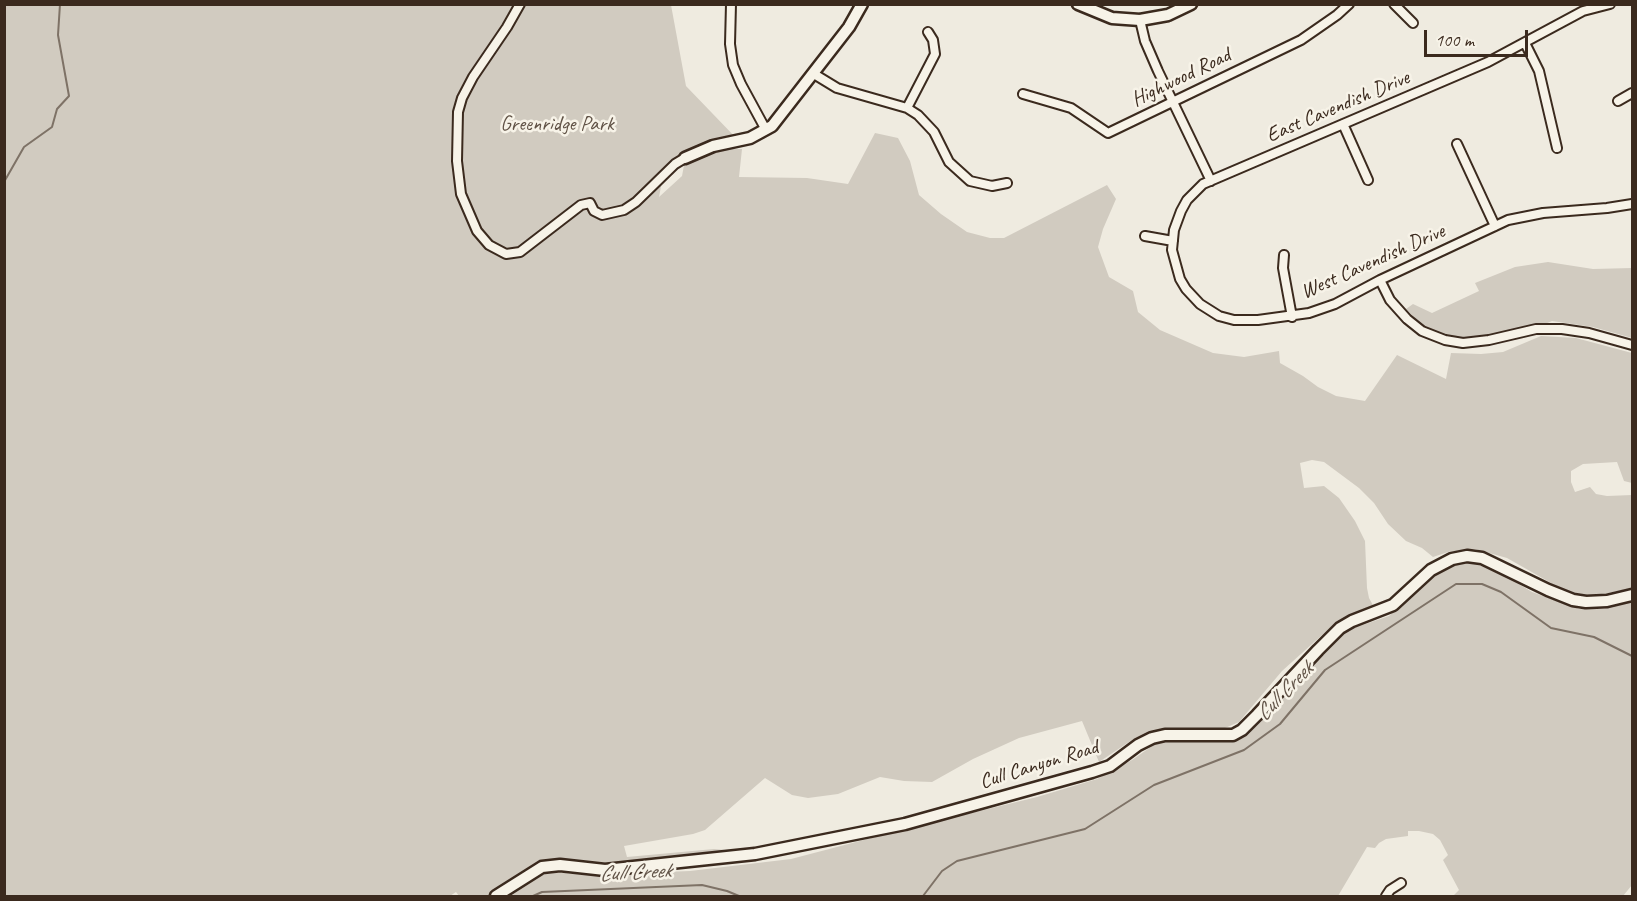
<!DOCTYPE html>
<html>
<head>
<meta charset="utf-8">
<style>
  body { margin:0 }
  #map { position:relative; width:1637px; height:901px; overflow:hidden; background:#efebe0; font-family:Caveat,sans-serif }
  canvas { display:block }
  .frame { position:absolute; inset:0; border:6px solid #3b2a1e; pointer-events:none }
  .scale { position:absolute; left:1424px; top:30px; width:104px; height:27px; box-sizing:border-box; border:3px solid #3b2a1e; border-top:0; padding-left:8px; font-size:18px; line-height:21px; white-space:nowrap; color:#3b2a1e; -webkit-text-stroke:4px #f7f3e8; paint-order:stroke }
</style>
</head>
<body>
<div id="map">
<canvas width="1637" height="901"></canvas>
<div class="frame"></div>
<div class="scale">100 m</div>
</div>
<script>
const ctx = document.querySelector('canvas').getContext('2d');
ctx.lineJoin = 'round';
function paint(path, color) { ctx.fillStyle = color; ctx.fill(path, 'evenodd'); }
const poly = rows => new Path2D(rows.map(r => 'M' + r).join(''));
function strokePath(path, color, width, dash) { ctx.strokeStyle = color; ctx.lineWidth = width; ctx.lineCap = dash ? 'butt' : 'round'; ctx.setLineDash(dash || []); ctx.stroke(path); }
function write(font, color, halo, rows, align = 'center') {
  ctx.font = font + ' Caveat,sans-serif'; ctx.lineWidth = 5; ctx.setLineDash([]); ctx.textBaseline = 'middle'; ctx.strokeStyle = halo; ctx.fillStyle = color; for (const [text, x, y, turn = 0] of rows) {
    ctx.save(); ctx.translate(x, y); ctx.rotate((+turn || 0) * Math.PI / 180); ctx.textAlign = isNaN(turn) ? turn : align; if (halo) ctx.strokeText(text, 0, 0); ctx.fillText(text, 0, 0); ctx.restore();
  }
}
const green = poly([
  [4,5,671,5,686,86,738,140,704,147,673,163,664,171,659,197,682,176,685,160,724,149,742,149,739,177,807,178,848,184,875,133,898,138,910,161,919,195,941,214,967,232,990,238,1004,238,1107,185,1116,199,1103,229,1098,247,1109,277,1133,291,1138,312,1160,330,1213,353,1244,357,1279,351,1280,363,1303,376,1318,387,1336,396,1365,401,1397,355,1446,379,1451,353,1481,354,1503,352,1541,336,1576,338,1632,353,1632,483,1624,481,1617,462,1583,464,1571,471,1571,482,1575,492,1590,487,1596,494,1607,496,1632,495,1632,588,1600,595,1583,596,1567,592,1507,558,1475,549,1448,552,1433,557,1422,548,1406,541,1388,524,1374,503,1359,488,1324,462,1312,460,1300,463,1304,488,1324,486,1339,498,1355,521,1365,541,1367,588,1369,598,1375,609,1356,612,1332,626,1282,671,1239,722,1225,728,1157,731,1135,738,1099,762,1082,721,1019,738,973,759,932,782,904,781,880,777,838,794,808,798,792,795,765,778,705,830,693,834,624,846,627,857,714,849,737,851,610,865,553,860,531,868,489,896,459,896,456,892,450,896,5,896],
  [1548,262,1593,269,1632,268,1632,338,1593,327,1552,321,1540,326,1494,335,1468,338,1455,337,1438,333,1423,326,1406,309,1413,304,1432,313,1479,291,1475,283,1515,267],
  [1465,561,1484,563,1532,592,1579,609,1604,609,1632,599,1632,885,1623,896,1453,896,1459,890,1443,860,1448,855,1440,840,1433,834,1419,831,1408,831,1408,836,1386,839,1379,843,1375,848,1367,847,1338,896,507,896,535,876,553,872,590,875,690,871,791,859,898,831,1037,797,1097,779,1132,760,1155,744,1173,740,1226,742,1234,740,1252,730,1316,657,1342,632,1389,616,1426,580,1455,563]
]);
const stream = poly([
  [4,182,24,147,52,127,57,109,69,96,58,35,60,4],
  [533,896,542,892,702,885,727,891,739,896],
  [923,896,942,871,957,861,1085,829,1154,785,1244,750,1280,724,1325,670,1456,584,1482,584,1501,592,1551,628,1594,637,1632,656]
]);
const street = poly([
  [520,4,507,27,473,77,462,98,458,112,457,161,461,194,477,231,489,245,506,254,520,252,581,205,590,203,594,211,602,215,624,210,636,202,675,164,685,158],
  [731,4,730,44,733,65,741,84,766,130],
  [1394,4,1413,23],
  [1610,4,1583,11,1488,62,1203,184,1187,200,1181,211,1174,230,1172,250,1180,279,1186,289,1200,304,1219,316,1234,320,1258,320,1309,313,1335,304,1380,280,1508,220,1543,213,1607,208,1632,204],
  [1140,20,1145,41,1158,71,1211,181],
  [1525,43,1539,71,1557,148],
  [814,74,837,88,907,108,918,115,934,132,949,162,970,181,992,186,1007,183],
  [1023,94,1071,108,1108,133,1301,40,1337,15,1349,4],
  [1618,101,1632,93],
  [907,108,935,54,933,40,928,32],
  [1343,124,1368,180],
  [1457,144,1495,226],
  [1145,236,1173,241],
  [1284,255,1283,268,1292,317],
  [1380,280,1390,300,1407,319,1422,331,1445,340,1463,343,1489,340,1536,329,1562,329,1589,333,1632,345],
  [1386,896,1390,890,1401,883]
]);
const secondary = poly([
  [1078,4,1112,18,1140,20,1168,15,1191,4],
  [685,158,713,146,750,138,772,126,849,27,862,4],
  [496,896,542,867,560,865,605,870,755,854,905,824,1092,772,1110,766,1138,745,1152,738,1165,735,1233,735,1242,730,1257,715,1318,650,1340,628,1352,621,1393,605,1431,570,1452,559,1467,556,1482,558,1548,590,1573,600,1586,602,1607,601,1632,595]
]);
const streetNames = [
  ["Highwood Road",1181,78,-26],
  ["East Cavendish Drive",1338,107,-23],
  ["West Cavendish Drive",1373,262,-24],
  ["Cull Canyon Road",1039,765,-17]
];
const parkNames = [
  ["Greenridge Park",557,124]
];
const waterNames = [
  ["Cull Creek",1285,692,-46],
  ["Cull Creek",635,873,-3]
];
paint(green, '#d1cbc0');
strokePath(stream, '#7e7266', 2);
strokePath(street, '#3b2a1e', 12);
strokePath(secondary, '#3b2a1e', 15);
strokePath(street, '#f7f3e8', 8);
strokePath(secondary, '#f7f3e8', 10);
write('21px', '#3b2a1e', '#f7f3e8', streetNames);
write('21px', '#605246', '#f7f3e8', parkNames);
write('italic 22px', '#625448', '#f7f3e8', waterNames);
</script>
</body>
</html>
